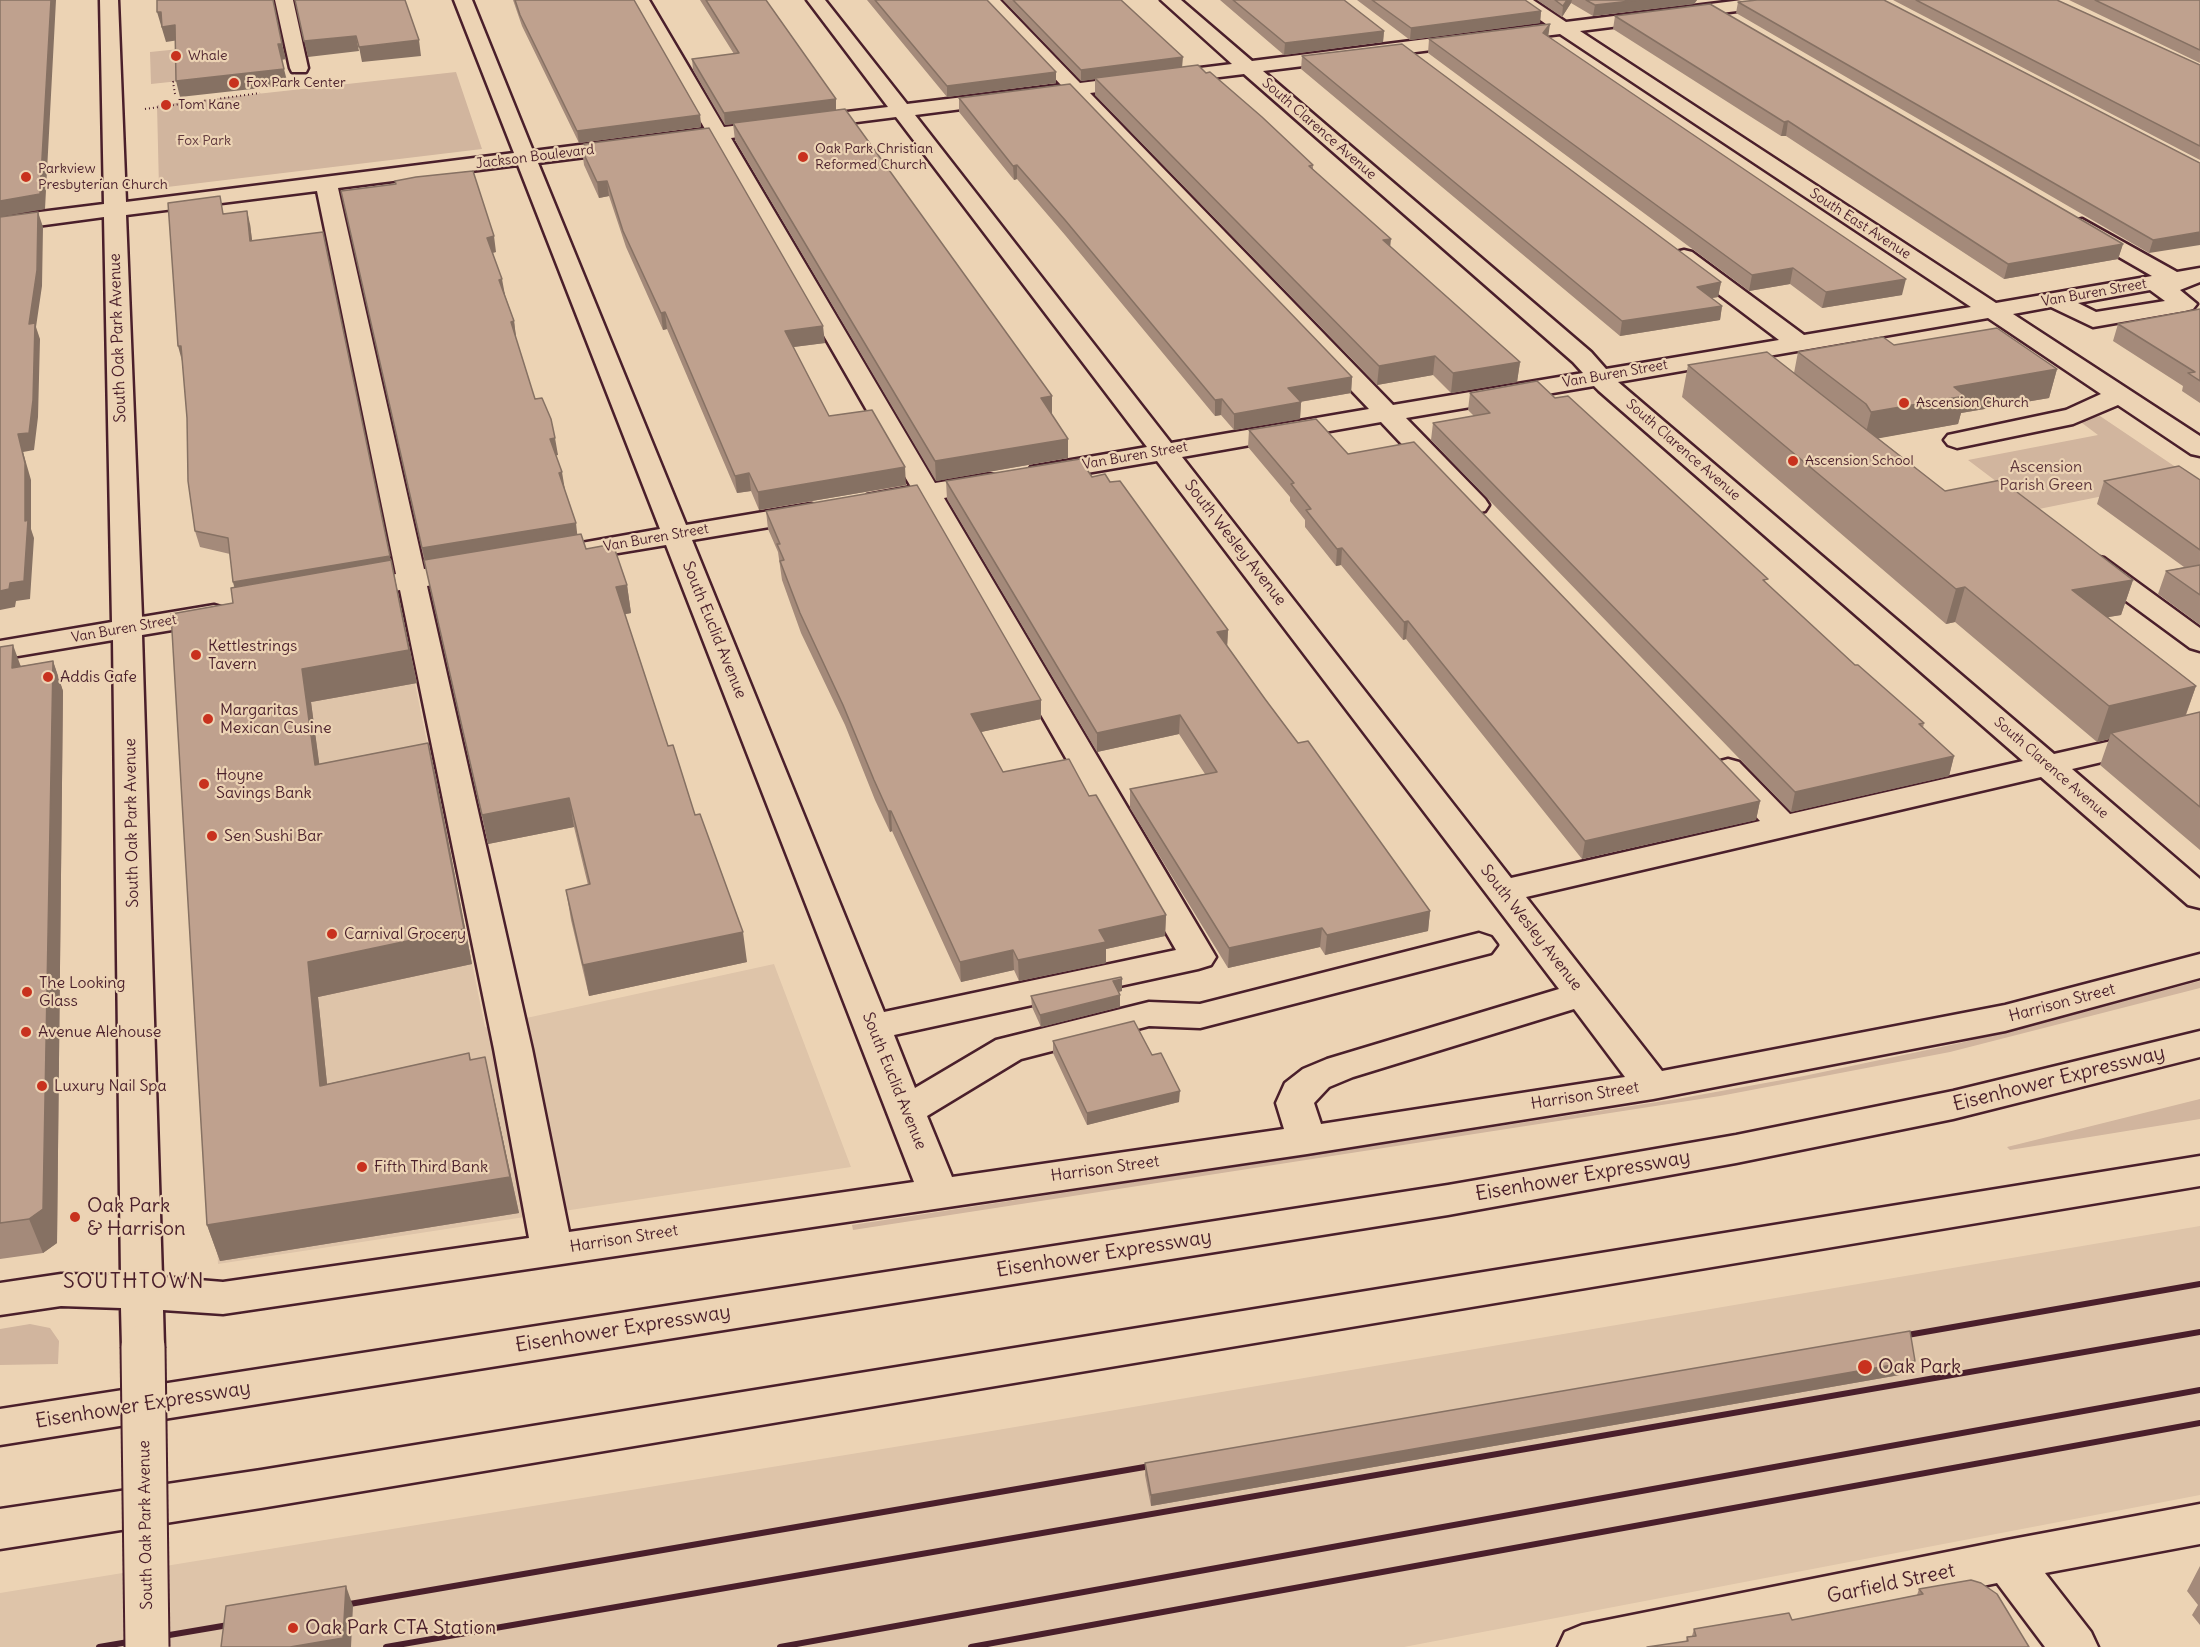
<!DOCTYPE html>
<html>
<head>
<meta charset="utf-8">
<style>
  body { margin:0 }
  canvas { display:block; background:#ecd3b4 }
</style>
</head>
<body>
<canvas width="2200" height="1647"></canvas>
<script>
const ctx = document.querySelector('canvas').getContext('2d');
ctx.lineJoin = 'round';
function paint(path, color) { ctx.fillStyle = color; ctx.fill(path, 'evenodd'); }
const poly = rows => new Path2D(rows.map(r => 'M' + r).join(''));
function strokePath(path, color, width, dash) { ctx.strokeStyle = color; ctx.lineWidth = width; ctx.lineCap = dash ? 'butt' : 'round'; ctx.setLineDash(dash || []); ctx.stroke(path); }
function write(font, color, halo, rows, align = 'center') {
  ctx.font = font + ' Delius,sans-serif'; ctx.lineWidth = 4.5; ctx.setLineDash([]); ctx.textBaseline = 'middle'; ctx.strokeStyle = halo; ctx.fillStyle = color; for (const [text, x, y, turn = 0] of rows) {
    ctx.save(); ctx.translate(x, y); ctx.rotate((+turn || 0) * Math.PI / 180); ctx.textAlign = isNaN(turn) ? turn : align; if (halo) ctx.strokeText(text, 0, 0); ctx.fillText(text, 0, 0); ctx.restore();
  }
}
const built = poly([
  [299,626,409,654,485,1027,774,964,851,1167,218,1264,207,1073],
  [2200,1226,2200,1495,1404,1647,0,1647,0,1593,968,1435]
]);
const green = poly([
  [279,39,284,70,151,84,150,52],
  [456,72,482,149,159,188,157,105],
  [2100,416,2192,478,2034,510,1968,460,2098,435,2078,420],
  [2200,981,2200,988,1950,1052,1720,1096,853,1230,852,1225,1677,1099,1804,1076,1960,1043],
  [2200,1099,2200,1119,2010,1150,2007,1147],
  [30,1324,50,1328,59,1341,58,1364,0,1365,0,1329]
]);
const path = poly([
  [175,94,173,82,179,80],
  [145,109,260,93]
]);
const minor = poly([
  [100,0,118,0,126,202,514,153,454,0,472,0,533,151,705,129,631,0,649,0,724,127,888,107,807,0,825,0,907,104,1061,85,981,0,1000,0,1080,83,1232,64,1161,0,1181,0,1252,61,1546,24,1512,0,1533,0,1566,22,1742,0,1793,0,1784,5,1580,31,1996,303,2152,276,2074,231,2071,226,2074,221,2082,219,2177,272,2200,268,2200,282,2180,290,2197,304,2193,309,2185,311,2093,327,2051,307,2013,314,2200,436,2200,456,2191,454,2118,405,2073,424,1957,448,1948,445,1944,440,1948,435,2066,410,2101,394,1988,318,1618,382,2054,754,2200,721,2200,739,2072,769,2200,879,2200,908,2188,905,2041,777,1526,897,1662,1071,2005,1005,2200,954,2200,978,2005,1031,1653,1099,1307,1154,223,1314,163,1310,164,1347,158,1359,143,1364,128,1359,122,1347,121,1308,61,1306,0,1315,0,1283,61,1274,121,1275,113,640,0,659,0,641,112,622,104,217,0,231,0,217,104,204,100,0],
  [1560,34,1971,307,1804,335,1692,252,1684,250,1676,252,1673,257,1676,262,1779,340,1606,369,1591,352,1263,71,1560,34],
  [1244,74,1573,362,1583,373,1393,405,1090,93,1244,74],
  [1071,95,1369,409,1171,443,915,115,1071,95],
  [896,117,1147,447,1031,467,1027,473,1031,479,1040,481,1157,461,1559,989,1327,1059,1303,1069,1285,1083,1276,1103,1284,1129,952,1177,927,1116,1021,1059,1149,1026,1200,1028,1491,953,1497,945,1491,937,1479,933,1200,1004,1149,1002,996,1040,915,1088,894,1035,1198,969,1211,965,1216,957,944,498,998,488,1002,482,998,476,989,474,935,483,731,138,896,117],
  [712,141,911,487,867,495,864,501,867,507,877,509,919,502,1176,950,884,1012,692,540,811,520,821,518,825,512,821,506,811,504,686,525,538,163,712,141],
  [518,165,660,529,570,545,560,547,556,553,560,559,570,561,666,545,914,1182,569,1232,532,1049,427,586,481,576,485,570,481,564,471,562,424,569,338,188,518,165],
  [317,191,396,574,341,584,337,590,341,596,351,599,400,590,494,1049,529,1238,223,1282,162,1277,142,635,214,623,224,620,229,614,224,608,214,605,142,617,126,215,317,191],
  [2150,290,2165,301,2096,312,2078,303,2150,290],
  [1594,386,1599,391,2023,761,1790,814,1739,762,1728,759,1717,762,1712,769,1760,821,1511,878,1182,457,1381,422,1465,511,1475,513,1485,511,1489,505,1485,499,1406,418,1594,386],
  [1574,1009,1625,1077,1321,1124,1314,1103,1329,1087,1353,1077,1574,1009],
  [275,0,293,0,308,68,306,72,292,72,290,68,275,0],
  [2094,556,2104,558,2200,628,2200,651,2190,648,2084,570,2080,564,2084,558,2094,556],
  [2200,1504,2200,1544,2045,1573,2091,1632,2098,1647,2045,1647,1997,1583,1687,1647,1558,1647,1565,1632,1582,1625,2007,1540,2200,1504]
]);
const highway = poly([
  [2200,1031,2200,1057,1953,1119,1736,1163,1448,1215,0,1445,0,1409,1448,1185,1736,1135,1953,1091,2200,1031],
  [2200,1156,2200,1186,261,1508,0,1549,0,1509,261,1470,2200,1156]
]);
const rail = poly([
  [1896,1337,2200,1284],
  [338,1606,1162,1464],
  [99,1647,240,1623],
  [386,1647,2200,1332],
  [780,1647,2200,1390],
  [971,1647,2200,1423]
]);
const minorBridge = poly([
  [143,1347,147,1647]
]);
const wall = poly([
  [513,0,634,0,700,115,701,127,579,143,522,26],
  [700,0,766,0,836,99,836,110,1052,396,1052,415,1068,458,936,481,735,140,733,124,725,125,693,70,692,59,734,54],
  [867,0,987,0,1056,83,947,97],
  [1003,0,1121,0,1182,67,1313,165,1313,169,1390,247,1520,362,1517,382,1451,393,1433,375,1377,385,1095,95,1095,79,1081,81],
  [1220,0,1344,0,1384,31,1383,42,1284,55],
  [1357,0,1525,0,1541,11,1540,23,1410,40],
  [1537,0,1697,0,1694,4,1593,16,1571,3,1562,17],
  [1893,0,2057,0,2200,65,2200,160],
  [2069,0,2200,0,2200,63],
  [1738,2,2200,163,2149,253,1736,13],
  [1615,16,2123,244,2118,259,2004,279,1786,136,1781,136,1613,29],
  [1548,36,1902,295,1822,308,1790,284,1749,291,1428,53,1429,39],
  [1302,56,1721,282,1718,297,1712,298,1722,306,1720,320,1620,336,1301,69],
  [959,98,1352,377,1351,393,1300,402,1301,402,1300,419,1234,430,1221,415,1215,416,1065,235,1017,179,1014,180,959,112],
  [584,144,825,343,793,347,829,416,906,485,759,510,751,491,737,493,667,329,663,330,626,247,609,196,599,198,584,165,582,150,584,149],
  [395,181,496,252,493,253,505,295,514,321,516,337,515,338,535,399,558,455,556,455,565,490,577,534,586,549,627,585,631,613,625,614,668,746,695,815,747,962,589,996,571,920,566,890,588,885,574,827,488,844,341,191,395,184],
  [224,213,250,224,252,241,391,560,417,683,311,702,319,764,428,743,436,777,472,964,318,997,327,1084,469,1053,471,1060,485,1057,519,1213,220,1261,207,1225,233,603,234,587,230,554,200,547,195,531,187,418],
  [2200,309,2200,403,2182,391,2183,386,2113,341,2118,324],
  [1798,352,2057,369,2049,398,1961,413,1958,424,1878,438,1945,491,2133,580,2121,615,2108,617,2196,686,2186,715,2200,712,2200,850,2100,765,2109,739,2097,742,1955,622,1946,624,1682,397,1688,365,1794,373],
  [1470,393,1767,584,1855,665,1924,723,1923,728,1954,756,1949,776,1791,812,1431,440,1433,423,1474,416,1468,410],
  [1249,430,1348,454,1760,801,1756,820,1582,859,1406,639,1403,640,1341,565,1336,566,1305,527,1305,520,1290,501,1290,497,1248,447],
  [1092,477,1110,482,1228,630,1227,646,1265,699,1298,743,1430,911,1428,931,1325,955,1320,947,1228,968,1130,808,1130,789,1205,774,1179,734,1097,752,947,499,946,481],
  [2200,480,2200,625,2158,594,2166,571,2184,567,2097,504,2104,481],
  [766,511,1041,700,1041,719,981,732,1003,772,1089,796,1166,915,1165,936,1106,949,1106,963,1019,981,1014,970,961,982,892,831,890,832,875,800,845,725,801,633,782,580,778,552,768,529],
  [0,647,21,666,53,661,63,691,57,1243,43,1253,0,1259],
  [1122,991,1119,992,1120,995,1120,1007,1041,1027,1032,1007,1031,996],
  [1053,1041,1152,1055,1179,1102,1087,1125,1053,1053],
  [1915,1361,1911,1373,1151,1506,1145,1475,1145,1463],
  [2200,1566,2200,1625,2192,1615,2198,1605,2187,1591],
  [1981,1583,1686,1641,1687,1637,1692,1636,1694,1629,1792,1620,1917,1595,1919,1589]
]);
const shadedWall = poly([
  [51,0,56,0,45,209,0,217,0,201],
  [1567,0,1572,0,1571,3,1562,17,1563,6],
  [1639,0,1697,0,1694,4,1593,16,1595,5],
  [1541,11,1540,23,1410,40,1411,28],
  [157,12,161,12,175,25,179,40,166,42],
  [1550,24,1548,38,1543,33],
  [1384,31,1383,42,1284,55,1285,43],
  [356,36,359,51,308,57,304,41],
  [419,40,421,56,362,62,359,47],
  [278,44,282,44,286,59,281,60],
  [1183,57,1182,68,1081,81,1081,70],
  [284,69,288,85,180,97,176,81],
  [1056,72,1056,83,947,97,947,86],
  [836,99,836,111,725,125,724,113],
  [700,115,701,127,579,143,577,131],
  [1788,121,1786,136,1781,136,1784,122],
  [1017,165,1017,179,1014,180,1013,166],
  [607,181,609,196,599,198,597,182],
  [247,211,250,224,254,255,250,241],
  [38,212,43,227,42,286,36,327,40,339,38,417,34,450,23,452,31,480,31,529,34,538,30,599,16,601,15,607,0,610,0,591,10,583,25,521,18,434,29,324],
  [2200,232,2200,245,2149,253,2153,240],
  [494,236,496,252,490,253,487,238],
  [1391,239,1389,258,1383,240],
  [2123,244,2118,259,2004,279,2008,264],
  [326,246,393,572,238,599,233,582],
  [1793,268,1790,284,1749,291,1752,275],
  [502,279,505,295,502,296,499,280],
  [1906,279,1902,295,1822,308,1826,292],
  [1721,282,1718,297,1694,301,1697,287],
  [1722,306,1720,320,1620,336,1622,321],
  [665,312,667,329,663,330,661,313],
  [514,321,516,337,513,339,511,322],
  [823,326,825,343,786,348,785,331],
  [178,346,181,346,182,361],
  [1435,356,1433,375,1377,385,1379,366],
  [1520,362,1517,382,1451,393,1453,373],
  [2057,369,2049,398,1961,413,1958,424,1864,441,1871,412,1954,387],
  [1352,377,1351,393,1287,404,1288,388],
  [1052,396,1052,416,1041,398],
  [1222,399,1221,415,1215,416,1215,400],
  [1301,402,1300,419,1234,430,1234,414],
  [555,438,558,455,553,456,550,439],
  [1068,439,1068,458,936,481,935,461],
  [905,467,906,485,759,510,758,492],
  [562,472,565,490,559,473],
  [749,473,751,491,737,493,735,476],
  [576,523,578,541,426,566,422,548],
  [1342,548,1341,565,1336,566,1337,549],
  [391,560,417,683,311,702,324,799,315,765,302,669],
  [2133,580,2121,615,2061,625,2072,590],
  [627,585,631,613,621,615,616,587],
  [1965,587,1955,622,1946,624,1956,589],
  [1408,621,1406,639,1403,640,1404,622],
  [1228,630,1227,649,1217,632],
  [13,645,24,675,12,668],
  [53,661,63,691,57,1243,43,1253,29,1219],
  [2196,686,2183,722,2111,733,2109,739,2097,742,2109,706],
  [1041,700,1041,719,972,734,971,714],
  [1180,715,1179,734,1097,752,1097,733],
  [428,743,436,777,472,964,318,997,331,1122,320,1086,308,962],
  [1954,756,1949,776,1791,812,1795,792],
  [569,798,574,827,488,844,482,815],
  [1760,801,1756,820,1582,859,1585,841],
  [888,811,891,811,892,831,890,832],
  [1430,911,1428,931,1325,955,1327,935],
  [1166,915,1165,936,1106,949,1106,963,1019,981,1018,960,1099,930],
  [1322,928,1320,947,1228,968,1229,948],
  [743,932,747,962,589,996,583,965],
  [1013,950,1014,970,961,982,960,962],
  [1122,979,1122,991,1113,993,1113,981],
  [1120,995,1120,1007,1041,1027,1040,1015],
  [485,1057,519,1213,220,1261,207,1225],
  [1180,1091,1179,1102,1087,1125,1087,1113],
  [1915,1361,1911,1373,1151,1506,1151,1495],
  [346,1586,353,1606,351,1647,290,1647]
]);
const building = poly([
  [0,0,51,0,40,194,0,201,0,0],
  [157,0,273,0,282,44,278,44,284,69,176,81,175,25,162,27,161,12,157,12,157,0],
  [295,0,405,0,419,40,359,47,356,36,304,41,295,0],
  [515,0,634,0,700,115,577,131,520,15,515,0],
  [706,0,766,0,836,99,724,113,692,59,739,53,706,0],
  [875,0,987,0,1056,72,947,86,875,0],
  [1013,0,1121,0,1183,57,1081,70,1013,0],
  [1233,0,1344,0,1384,31,1285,43,1233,0],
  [1372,0,1525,0,1541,11,1411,28,1372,0],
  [1555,0,1567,0,1563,6,1555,0],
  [1586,0,1639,0,1595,5,1586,0],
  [1757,0,1884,0,2200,163,2200,232,2153,240,1738,2,1757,0],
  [1916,0,2057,0,2200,65,2200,146,1916,0],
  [2095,0,2200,0,2200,50,2095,0],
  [1710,4,2123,244,2008,264,1788,121,1784,122,1615,16,1710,4],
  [1550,24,1543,33,1906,279,1826,292,1793,268,1752,275,1429,39,1550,24],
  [1402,44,1721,282,1697,287,1722,306,1622,321,1302,56,1402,44],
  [1198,65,1206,73,1210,72,1262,117,1313,165,1309,166,1391,239,1383,240,1520,362,1453,373,1435,356,1379,366,1095,78,1198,65],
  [1070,84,1352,377,1288,388,1301,402,1234,414,1222,399,1215,400,1065,220,1017,165,1013,166,959,98,1070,84],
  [845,109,1052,396,1041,398,1068,439,935,461,733,123,845,109],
  [709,128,823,326,785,331,829,416,872,410,905,467,758,492,749,473,735,476,665,312,661,313,623,231,607,181,597,182,582,150,586,149,584,144,709,128],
  [473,171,494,236,487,238,502,279,499,280,514,321,511,322,535,399,542,398,551,419,555,438,550,439,562,472,559,473,576,523,422,548,341,191,396,184,395,181,416,177,473,171],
  [220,196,223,214,247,211,250,241,323,232,390,556,233,582,228,538,195,531,188,481,187,418,181,346,178,346,168,203,220,196],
  [38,212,37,270,29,324,35,323,33,400,29,433,18,434,25,463,25,521,28,520,24,581,10,583,9,589,0,591,0,217,38,212],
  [2200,309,2200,381,2188,373,2195,372,2118,324,2200,309],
  [1997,328,2057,369,1954,387,1965,396,1871,412,1866,404,1798,352,1883,337,1894,345,1997,328],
  [1767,352,1945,491,2001,480,2133,580,2072,590,2196,686,2109,706,1965,587,1956,589,1688,365,1767,352],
  [1537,381,1555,398,1568,396,1768,579,1763,580,1855,665,1858,665,1924,723,1919,724,1954,756,1795,792,1433,423,1490,413,1470,393,1537,381],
  [1316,419,1348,454,1414,442,1760,801,1585,841,1408,621,1404,622,1342,548,1337,549,1306,510,1311,509,1291,484,1294,483,1249,430,1316,419],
  [1080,459,1092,477,1105,474,1110,482,1120,481,1228,630,1217,632,1265,699,1298,743,1308,741,1430,911,1327,935,1322,928,1229,948,1130,789,1217,772,1180,715,1097,733,946,481,1080,459],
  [2179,466,2200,480,2200,550,2104,481,2179,466],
  [917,485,1041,700,971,714,1003,772,1069,759,1089,796,1096,795,1166,915,1099,930,1106,942,1018,960,1013,950,960,962,891,811,888,811,874,780,843,705,800,613,780,561,784,560,777,544,780,544,766,511,917,485],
  [581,534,586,549,613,544,627,585,616,587,668,746,673,745,695,815,700,814,743,932,583,965,566,890,590,884,569,798,482,815,424,560,581,534],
  [391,560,409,650,302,669,315,765,428,743,464,929,308,962,320,1086,469,1053,470,1060,485,1057,510,1177,207,1225,171,614,233,603,231,588,391,560],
  [2200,565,2200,595,2166,571,2200,565],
  [13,645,12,668,53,661,43,1209,29,1219,0,1223,0,647,13,645],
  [2200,712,2200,807,2111,733,2200,712],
  [1121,977,1122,979,1113,981,1120,995,1040,1015,1031,996,1121,977],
  [1134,1021,1152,1055,1161,1053,1180,1091,1087,1113,1053,1041,1134,1021],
  [1910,1331,1915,1361,1151,1495,1145,1463,1910,1331],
  [1971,1580,1981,1583,1997,1594,2029,1647,1647,1647,1688,1641,1687,1637,1696,1636,1694,1629,1789,1613,1792,1620,1923,1594,1919,1589,1971,1580],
  [346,1586,343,1638,290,1647,221,1647,226,1606,346,1586]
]);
const markers = [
  [176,56,6,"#c8321e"],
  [234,83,6,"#c8321e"],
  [166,105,6,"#c8321e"],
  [803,157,6,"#c8321e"],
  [26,177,6,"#c8321e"],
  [1904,403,6,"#c8321e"],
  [1793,461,6,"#c8321e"],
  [196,655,6,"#c8321e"],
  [48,677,6,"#c8321e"],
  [208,719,6,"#c8321e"],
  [204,784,6,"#c8321e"],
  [212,836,6,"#c8321e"],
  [332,934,6,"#c8321e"],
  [27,992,6,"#c8321e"],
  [26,1032,6,"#c8321e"],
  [42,1086,6,"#c8321e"],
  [362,1167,6,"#c8321e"],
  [75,1217,6,"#c8321e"],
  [1865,1367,8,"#c8321e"],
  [293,1628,6,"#c8321e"]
];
const farPoinames = [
  ["Whale",188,56],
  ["Fox Park Center",246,83],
  ["Tom Kane",178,105],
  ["Oak Park Christian",815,149],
  ["Reformed Church",815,165],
  ["Parkview",38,169],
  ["Presbyterian Church",38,185],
  ["Ascension Church",1916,403],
  ["Ascension School",1805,461]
];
const farStreetnames = [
  ["South Clarence Avenue",1319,129,41],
  ["Jackson Boulevard",535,157,-7],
  ["South East Avenue",1860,224,33],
  ["Van Buren Street",2094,293,-10],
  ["Van Buren Street",1615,374,-10],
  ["South Clarence Avenue",1683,450,41],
  ["Van Buren Street",1135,456,-10],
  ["Van Buren Street",656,538,-10],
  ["Van Buren Street",124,629,-10],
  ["South Clarence Avenue",2051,768,41]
];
const farParknames = [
  ["Fox Park",204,141]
];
const streetNames = [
  ["South Oak Park Avenue",118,338,-92],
  ["South Wesley Avenue",1235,543,52],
  ["South Euclid Avenue",714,630,68],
  ["South Oak Park Avenue",132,823,-91],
  ["South Wesley Avenue",1531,928,52],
  ["Harrison Street",2062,1003,-15],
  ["South Euclid Avenue",894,1081,68],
  ["Harrison Street",1585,1096,-9],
  ["Harrison Street",1105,1169,-8],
  ["Harrison Street",624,1239,-9],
  ["South Oak Park Avenue",146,1525,-91]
];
const parkNames = [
  ["Ascension",2046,467],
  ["Parish Green",2046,485]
];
const poiNames = [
  ["Kettlestrings",208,646],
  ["Tavern",208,664],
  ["Addis Cafe",60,677],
  ["Margaritas",220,710],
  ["Mexican Cusine",220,728],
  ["Hoyne",216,775],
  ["Savings Bank",216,793],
  ["Sen Sushi Bar",224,836],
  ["Carnival Grocery",344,934],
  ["The Looking",39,983],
  ["Glass",39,1001],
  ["Avenue Alehouse",38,1032],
  ["Luxury Nail Spa",54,1086],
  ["Fifth Third Bank",374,1167]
];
const nearStreetnames = [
  ["Eisenhower Expressway",2059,1079,-14],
  ["Eisenhower Expressway",1583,1176,-10],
  ["Eisenhower Expressway",1104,1254,-9],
  ["Eisenhower Expressway",623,1329,-9],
  ["Eisenhower Expressway",143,1405,-9],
  ["Garfield Street",1891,1584,-12]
];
const nearPoinames = [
  ["Oak Park",87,1206],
  ["& Harrison",87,1229],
  ["Oak Park",1878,1367],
  ["Oak Park CTA Station",305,1628]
];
const nearNeighbourhoodnames = [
  ["SOUTHTOWN",134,1282]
];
paint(built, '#dec4a9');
paint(green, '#d1b59e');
strokePath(minor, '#4a1f2b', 5);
strokePath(highway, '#4a1f2b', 5);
strokePath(path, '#4a1f2b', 2, [1, 3]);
paint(minor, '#ecd3b4');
paint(highway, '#ecd3b4');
strokePath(rail, '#4a1f2b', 6);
strokePath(minorBridge, '#4a1f2b', 47, []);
strokePath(minorBridge, '#ecd3b4', 43);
paint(wall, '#a48a7a');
paint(shadedWall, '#867163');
paint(building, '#bfa18e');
strokePath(building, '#867163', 1.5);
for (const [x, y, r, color] of markers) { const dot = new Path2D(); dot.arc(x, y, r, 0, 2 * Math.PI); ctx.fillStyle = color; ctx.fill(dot); strokePath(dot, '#ecd3b4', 2); }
write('14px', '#4a1f2b', '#ecd3b4', farPoinames, 'left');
write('14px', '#4a1f2b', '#ecd3b4', farStreetnames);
write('14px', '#5e363c', '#ecd3b4', farParknames);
write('16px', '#4a1f2b', '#ecd3b4', streetNames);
write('16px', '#5e363c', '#ecd3b4', parkNames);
write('16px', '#4a1f2b', '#ecd3b4', poiNames, 'left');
write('20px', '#4a1f2b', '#ecd3b4', nearStreetnames);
write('20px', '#4a1f2b', '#ecd3b4', nearPoinames, 'left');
ctx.letterSpacing = '1.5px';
write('21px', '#4a1f2b', '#ecd3b4', nearNeighbourhoodnames);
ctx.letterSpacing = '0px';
</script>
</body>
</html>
